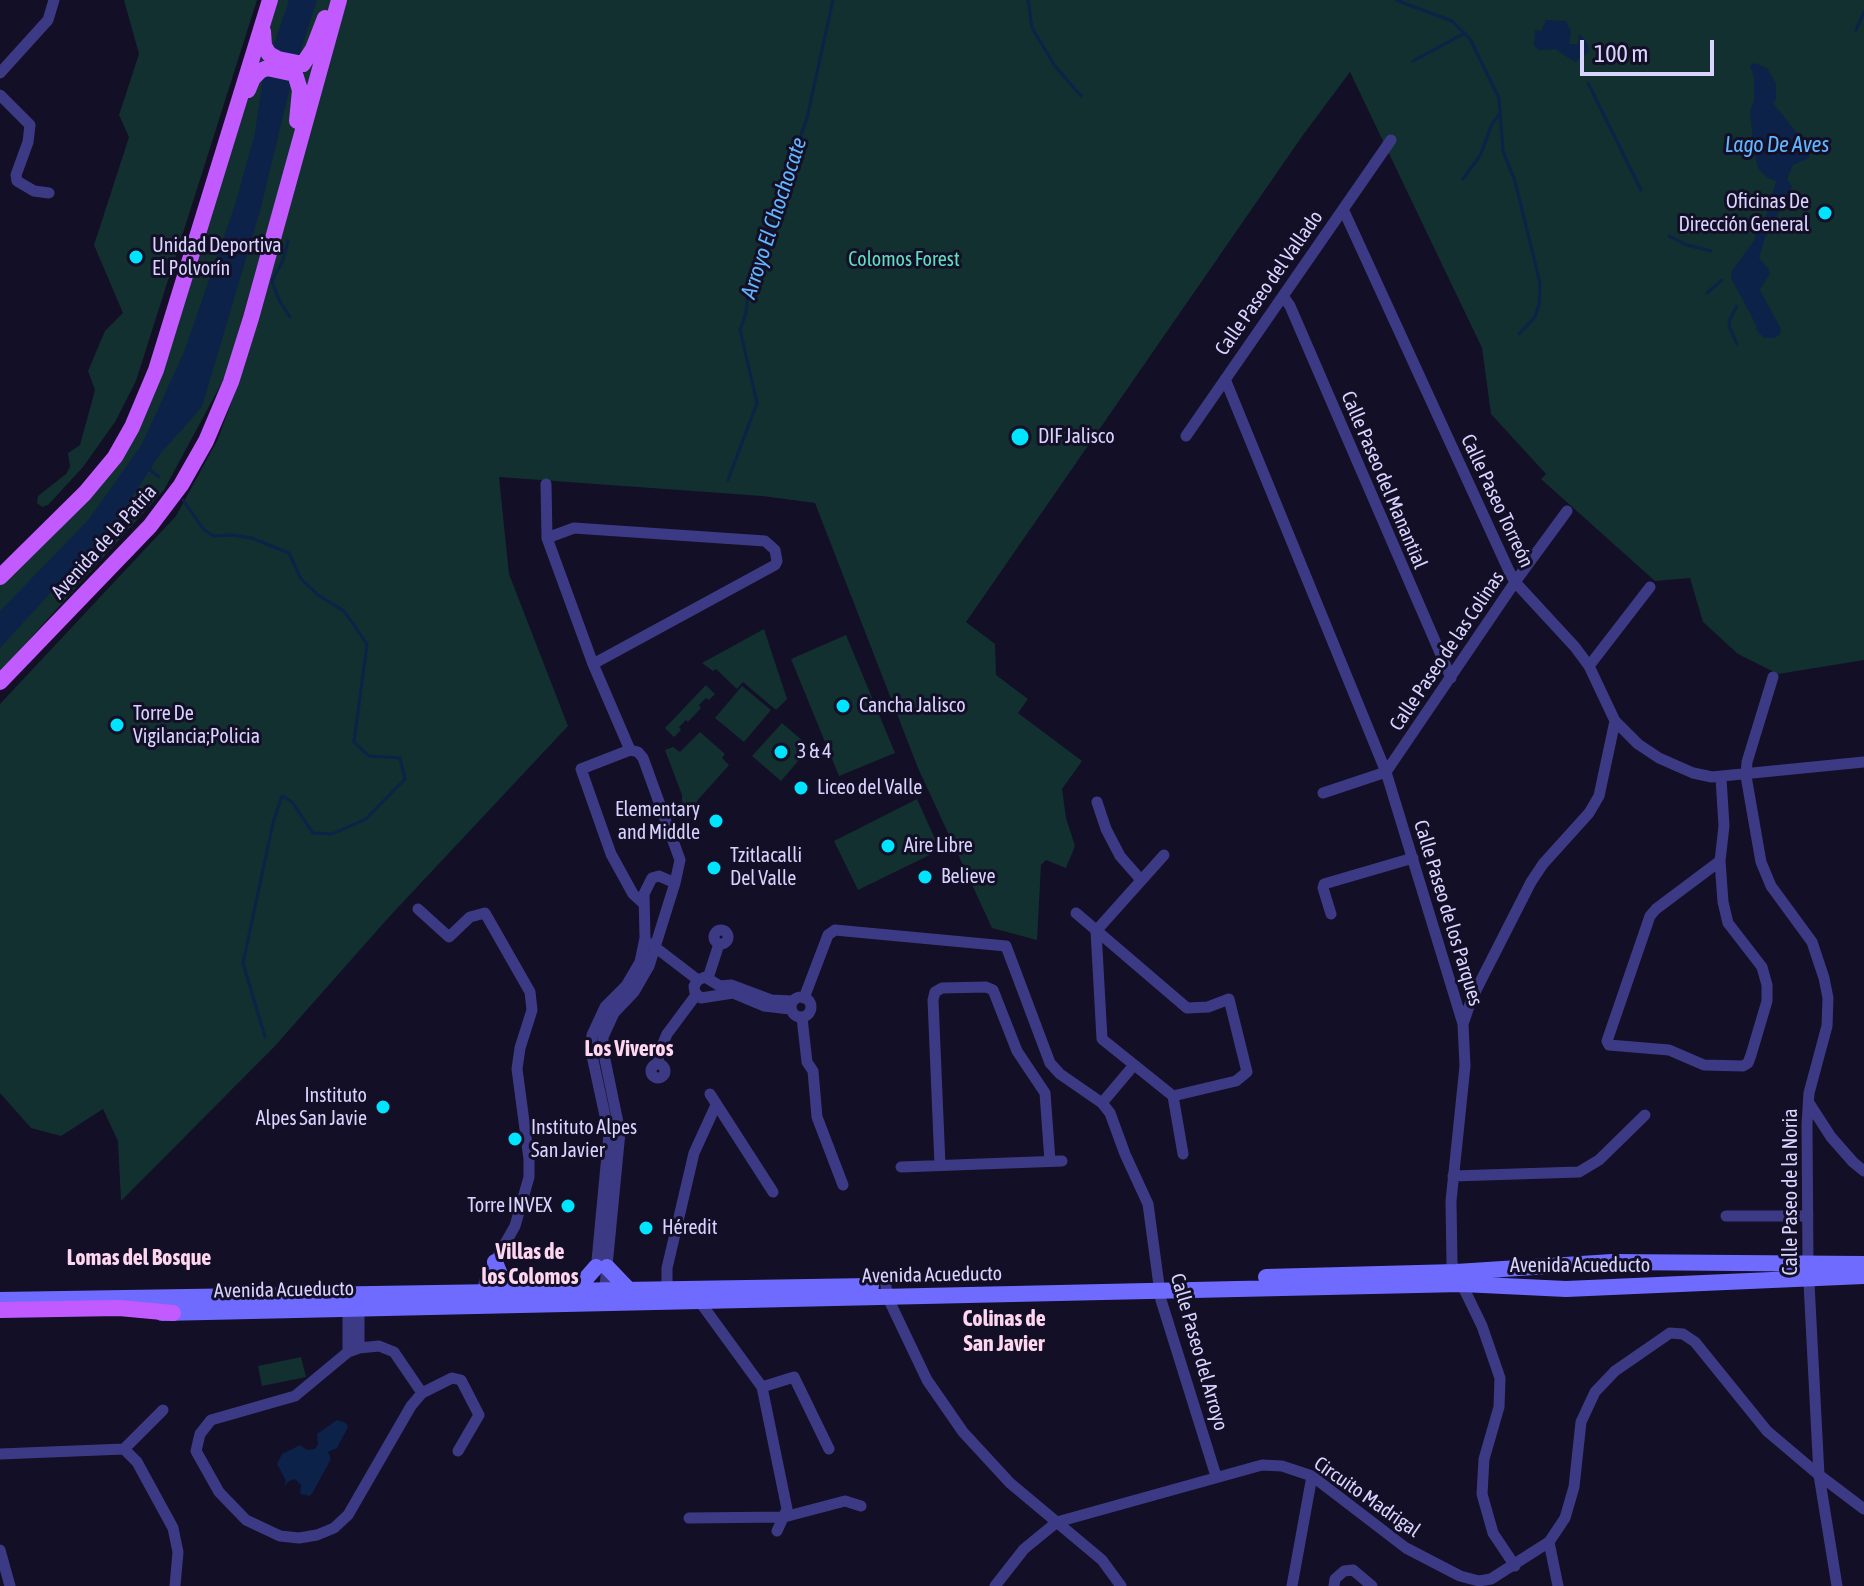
<!DOCTYPE html>
<html>
<head>
<meta charset="utf-8">
<style>
  body { margin:0 }
  #map { position:relative; width:1864px; height:1586px; overflow:hidden; background:#130f26; font-family:"Asap Condensed",sans-serif }
  canvas { display:block }
  .scale { position:absolute; left:1580px; top:40px; width:134px; height:36px; box-sizing:border-box; border:4px solid #d9d4ff; border-top:0; padding-left:10px; font-size:24px; line-height:28px; white-space:nowrap; color:#d9d4ff; -webkit-text-stroke:6px #130f26; paint-order:stroke }
</style>
</head>
<body>
<div id="map">
<canvas width="1864" height="1586"></canvas>
<div class="scale">100 m</div>
</div>
<script>
const ctx = document.querySelector('canvas').getContext('2d');
ctx.lineJoin = 'round';
function paint(path, color) { ctx.fillStyle = color; ctx.fill(path, 'evenodd'); }
const poly = rows => new Path2D(rows.map(r => 'M' + r).join(''));
function strokePath(path, color, width, dash) { ctx.strokeStyle = color; ctx.lineWidth = width; ctx.lineCap = dash ? 'butt' : 'round'; ctx.setLineDash(dash || []); ctx.stroke(path); }
function write(font, color, halo, rows, align = 'center') {
  ctx.font = font + ' "Asap Condensed",sans-serif'; ctx.lineWidth = 6; ctx.setLineDash([]); ctx.textBaseline = 'middle'; ctx.strokeStyle = halo; ctx.fillStyle = color; for (const [text, x, y, turn = 0] of rows) {
    ctx.save(); ctx.translate(x, y); ctx.rotate((+turn || 0) * Math.PI / 180); ctx.textAlign = isNaN(turn) ? turn : align; if (halo) ctx.strokeText(text, 0, 0); ctx.fillText(text, 0, 0); ctx.restore();
  }
}
const green = poly([
  [124,0,257,0,136,381,115,422,83,467,48,505,42,507,37,503,38,496,66,474,70,467,68,453,80,445,95,390,88,371,105,331,123,313,94,245,129,137,119,115,139,54],
  [273,0,333,0,226,375,164,490,0,672,0,581,128,442,260,60],
  [347,0,1864,0,1864,660,1778,674,1738,654,1703,622,1690,578,1655,581,1541,479,1546,474,1491,414,1482,348,1350,72,1303,135,966,622,995,644,996,675,1028,699,1018,713,1082,761,1062,789,1066,818,1075,846,1066,868,1046,860,1041,865,1037,940,992,928,918,768,815,503,762,496,499,477,509,574,568,726,389,917,274,1047,121,1201,118,1141,103,1109,61,1136,31,1128,0,1093,0,704,176,516,218,439,240,378],
  [764,629,787,699,776,710,743,682,737,689,716,669,713,671,702,663],
  [846,635,895,753,839,776,791,659],
  [706,685,715,694,709,700,706,698,699,705,701,708,688,722,686,720,679,727,681,730,674,737,665,728],
  [742,686,771,710,744,742,715,718],
  [782,723,810,747,781,781,752,756],
  [700,732,725,754,722,758,729,765,697,801,696,807,686,811,682,806,682,795,665,750,673,747,680,752],
  [917,799,940,850,858,890,834,841],
  [301,1357,306,1377,262,1386,258,1366]
]);
const water = poly([
  [289,0,317,0,292,79,260,211,202,407,160,454,125,508,91,549,0,648,0,611,89,519,142,444,184,352,235,205,255,133,263,77],
  [1546,20,1566,21,1571,31,1569,44,1578,44,1579,34,1587,42,1589,52,1575,62,1555,49,1539,50,1534,46,1535,30,1541,31],
  [1754,63,1767,68,1776,84,1776,99,1773,103,1809,148,1809,158,1793,165,1787,179,1792,186,1784,206,1768,227,1759,258,1768,268,1770,273,1760,290,1781,329,1780,334,1774,338,1764,338,1757,331,1756,325,1731,278,1732,271,1755,239,1756,231,1766,217,1776,181,1767,178,1758,168,1754,152,1750,111,1754,101,1754,77,1750,66],
  [337,1420,346,1423,348,1427,337,1448,328,1452,331,1459,313,1492,310,1496,300,1494,301,1485,295,1479,289,1481,284,1487,286,1481,277,1464,282,1454,300,1445,307,1450,315,1449,318,1444,317,1434]
]);
const stream = poly([
  [1028,0,1032,28,1055,66,1081,96],
  [1396,0,1452,21,1470,39,1499,98,1503,151,1515,181,1540,283,1539,305,1535,317,1519,334],
  [1856,30,1864,12],
  [1413,61,1465,33],
  [1588,83,1641,190],
  [1463,179,1481,154,1491,126,1500,113],
  [1669,236,1687,245,1711,251],
  [288,241,283,260,272,281,279,300,290,317],
  [1707,293,1722,280],
  [1737,306,1730,319,1729,326,1737,344],
  [148,468,159,477],
  [728,480,757,403,740,330,746,313,749,283,807,118,833,0],
  [183,500,204,530,214,536,232,535,252,538,289,553,301,579,318,595,344,611,367,644,354,742,369,756,400,758,405,779,366,819,332,834,313,833,292,802,282,796,273,823,243,963,265,1037]
]);
const street = poly([
  [0,73,48,20,54,0],
  [0,95,30,125,28,142,16,175,17,181,34,191,49,193],
  [1343,209,1509,571,1515,582,1575,647,1589,666,1615,721,1638,744,1659,758,1693,773,1712,777,1864,762],
  [1283,296,1290,306,1451,678],
  [1225,379,1386,772,1463,1024,1465,1066,1451,1201,1452,1264,1482,1326,1500,1378,1499,1407,1484,1459,1482,1494,1493,1533,1515,1566],
  [1186,436,1391,140],
  [546,484,547,538,593,664,630,750],
  [547,538,574,528,765,541,775,550,777,561,775,565,593,664],
  [1589,666,1650,587],
  [1773,677,1747,762,1746,776,1761,862,1771,886,1812,942,1824,978,1828,998,1827,1026,1809,1093,1807,1124,1808,1264,1819,1475,1837,1586],
  [1323,793,1386,772,1515,582,1567,511],
  [1097,802,1106,829,1120,856,1141,880],
  [1164,855,1096,931,1102,1039,1173,1096,1183,1154],
  [1720,861,1656,909,1650,916,1607,1041,1609,1045,1669,1050,1704,1065,1743,1066,1748,1063,1751,1055,1767,1001,1767,985,1762,967,1728,923,1723,902,1720,861,1724,826,1721,778],
  [644,904,633,894,611,854,581,769,630,750,638,752,643,758,680,860,675,883],
  [418,909,449,937,470,917,485,913,530,992,532,1010,520,1048,517,1069,529,1159,529,1177,515,1226,485,1279,482,1291],
  [1076,913,1187,1008,1208,1007,1229,999,1247,1072,1236,1081,1173,1096],
  [1331,914,1323,888,1324,884,1413,858],
  '714 937a7 7 0 1 1 14 0a7 7 0 1 1-14 0Z',
  [651,944,698,980],
  [708,978,719,944],
  '791 1007a10 10 0 1 1 20 0a10 10 0 1 1-20 0Z',
  [804,998,828,935,835,930,1006,946,1050,1063,1060,1074,1102,1103,1110,1113,1125,1154,1148,1204,1161,1300,1216,1476],
  [790,1009,764,1006,733,993,701,998,695,993,694,986,698,980,705,977,720,986,731,985,771,1000,792,1001],
  [802,1018,807,1062,813,1071,817,1117,843,1185],
  [1463,1024,1472,998,1531,882,1543,864,1589,813,1599,796,1615,721],
  '651 1071a7 7 0 1 1 14 0a7 7 0 1 1-14 0Z',
  [658,1064,659,1053,667,1034,696,995],
  [710,1094,773,1192],
  [1102,1103,1134,1065],
  [1809,1103,1831,1137,1853,1162,1864,1171],
  [940,1165,933,1000,935,992,942,988,986,987,993,990,1017,1051,1045,1093,1050,1161],
  [901,1167,1062,1161],
  [1453,1176,1579,1172,1599,1160,1645,1115],
  [1726,1216,1808,1216],
  [596,1271,609,1134,591,1051,592,1035,605,1007,626,986,640,962,645,938,644,894,652,878,659,876,675,883,649,966,634,992,614,1013,603,1037,603,1050,620,1132,604,1297],
  [886,1285,887,1296,927,1380,963,1432,1010,1483,1102,1560,1121,1586],
  [667,1288,667,1268,694,1153,716,1105],
  [700,1302,762,1387,787,1509,777,1531],
  [359,1308,359,1348],
  [348,1352,348,1309],
  [762,1387,794,1377,829,1449],
  [422,1393,394,1352,379,1346,359,1348,348,1352,295,1396,211,1420,200,1434,196,1451,219,1492,246,1520,280,1536,299,1538,317,1535,334,1528,348,1515,411,1406,422,1393,452,1378,461,1380,479,1415,458,1451],
  [124,1449,163,1410],
  [0,1454,124,1449,137,1462,173,1528,178,1552,175,1586],
  [689,1518,784,1517,845,1501,861,1506],
  [1549,1542,1558,1586],
  [0,1550,10,1586],
  [995,1586,1024,1549,1057,1522,1262,1465,1282,1466,1312,1476,1406,1548,1460,1576,1479,1581,1491,1579,1549,1542,1565,1518,1574,1487,1581,1422,1595,1392,1615,1371,1670,1333,1683,1334,1695,1342,1767,1431,1819,1475,1864,1509],
  [1292,1586,1312,1476],
  [1334,1586,1335,1579,1344,1571,1353,1570,1372,1586]
]);
const secondary = poly([
  [495,1262,503,1282,512,1291],
  [607,1267,628,1289],
  [1266,1277,1456,1272,1612,1262,1864,1264],
  [576,1290,596,1267],
  [0,1300,871,1286],
  [162,1313,1462,1284,1566,1289,1864,1276]
]);
const primary = poly([
  [263,31,264,46,269,54,278,59,303,64,313,49,325,18],
  [248,90,253,78,260,71,267,68,295,74,300,90,297,121],
  [0,577,85,493,115,457,132,427,156,370,270,0],
  [0,682,150,526,181,485,206,441,231,382,251,318,339,0],
  [0,1310,119,1308,173,1313]
]);
const markers = [
  [1825,213,8,"#00e5ff"],
  [136,257,8,"#00e5ff"],
  [1020,437,10,"#00e5ff"],
  [843,706,8,"#00e5ff"],
  [117,725,8,"#00e5ff"],
  [781,752,8,"#00e5ff"],
  [801,788,8,"#00e5ff"],
  [716,821,8,"#00e5ff"],
  [888,846,8,"#00e5ff"],
  [714,868,8,"#00e5ff"],
  [925,877,8,"#00e5ff"],
  [383,1107,8,"#00e5ff"],
  [515,1139,8,"#00e5ff"],
  [568,1206,8,"#00e5ff"],
  [646,1228,8,"#00e5ff"]
];
const poiNames = [
  ["Oficinas De",1809,202,"right"],
  ["Dirección General",1809,225,"right"],
  ["Unidad Deportiva",152,246],
  ["El Polvorín",152,269],
  ["DIF Jalisco",1038,437],
  ["Cancha Jalisco",859,706],
  ["Torre De",133,714],
  ["Vigilancia;Policia",133,737],
  ["3 & 4",797,752],
  ["Liceo del Valle",817,788],
  ["Elementary",700,810,"right"],
  ["and Middle",700,833,"right"],
  ["Aire Libre",904,846],
  ["Tzitlacalli",730,856],
  ["Del Valle",730,879],
  ["Believe",941,877],
  ["Instituto",367,1096,"right"],
  ["Alpes San Javie",367,1119,"right"],
  ["Instituto Alpes",531,1128],
  ["San Javier",531,1151],
  ["Torre INVEX",552,1206,"right"],
  ["Héredit",662,1228]
];
const parkNames = [
  ["Colomos Forest",904,260]
];
const streetNames = [
  ["Calle Paseo del Vallado",1269,283,-55],
  ["Calle Paseo del Manantial",1384,480,67],
  ["Calle Paseo Torreón",1497,501,65],
  ["Avenida de la Patria",104,542,-48],
  ["Calle Paseo de las Colinas",1447,651,-56],
  ["Calle Paseo de los Parques",1448,913,73],
  ["Calle Paseo de la Noria",1791,1192,-90],
  ["Avenida Acueducto",1580,1266],
  ["Avenida Acueducto",932,1275,-1],
  ["Avenida Acueducto",284,1290,-1],
  ["Calle Paseo del Arroyo",1199,1352,74],
  ["Circuito Madrigal",1367,1497,35]
];
const waterNames = [
  ["Lago De Aves",1777,145],
  ["Arroyo El Chochocate",774,218,-72]
];
const neighbourhoodNames = [
  ["Los Viveros",629,1049],
  ["Villas de",530,1252],
  ["los Colomos",530,1277],
  ["Lomas del Bosque",139,1258],
  ["Colinas de",1004,1319],
  ["San Javier",1004,1344]
];
paint(green, '#12302f');
paint(water, '#0c2248');
strokePath(stream, '#0c2248', 3);
strokePath(street, '#3d3a85', 11);
strokePath(secondary, '#6f6bff', 16);
strokePath(primary, '#c25bff', 16);
for (const [x, y, r, color] of markers) { const dot = new Path2D(); dot.arc(x, y, r, 0, 2 * Math.PI); ctx.fillStyle = color; ctx.fill(dot); strokePath(dot, '#130f26', 3); }
write('20px', '#d9d4ff', '#130f26', poiNames, 'left');
write('20px', '#5fe0c0', '#130f26', parkNames);
write('20px', '#d9d4ff', '#130f26', streetNames);
write('italic 22px', '#62b6ff', '#130f26', waterNames);
write('bold 22px', '#ffd6f0', '#130f26', neighbourhoodNames);
</script>
</body>
</html>
